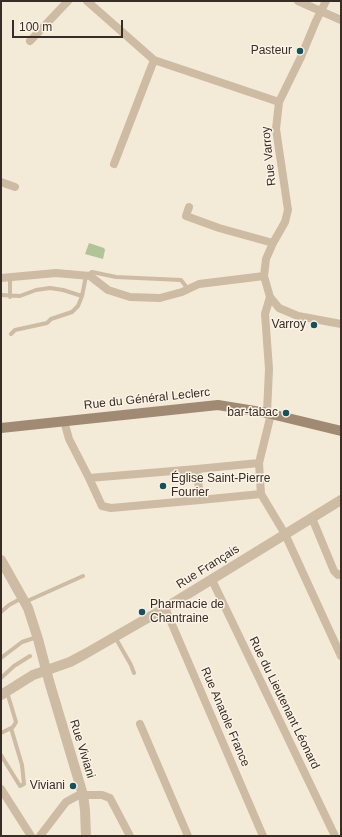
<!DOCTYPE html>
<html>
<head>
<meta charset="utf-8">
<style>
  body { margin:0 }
  #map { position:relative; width:342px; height:837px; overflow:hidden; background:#f4ead8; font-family:Arial,sans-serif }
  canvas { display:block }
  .frame { position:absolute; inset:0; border:2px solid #372d26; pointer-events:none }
  .scale { position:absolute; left:12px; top:20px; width:111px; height:18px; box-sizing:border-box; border:2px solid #372d26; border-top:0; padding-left:5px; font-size:12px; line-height:14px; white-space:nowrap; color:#372d26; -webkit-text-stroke:3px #fbf3e5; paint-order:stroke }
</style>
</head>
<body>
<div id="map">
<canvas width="342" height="837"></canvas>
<div class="frame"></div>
<div class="scale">100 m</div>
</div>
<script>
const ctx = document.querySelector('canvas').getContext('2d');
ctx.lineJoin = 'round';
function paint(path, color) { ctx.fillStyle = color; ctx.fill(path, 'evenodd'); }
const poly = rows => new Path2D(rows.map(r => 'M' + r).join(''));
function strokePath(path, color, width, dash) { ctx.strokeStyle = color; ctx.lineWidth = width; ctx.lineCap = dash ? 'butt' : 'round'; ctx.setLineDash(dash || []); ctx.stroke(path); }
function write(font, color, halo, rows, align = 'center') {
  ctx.font = font + ' Arial,sans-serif'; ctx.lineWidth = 3; ctx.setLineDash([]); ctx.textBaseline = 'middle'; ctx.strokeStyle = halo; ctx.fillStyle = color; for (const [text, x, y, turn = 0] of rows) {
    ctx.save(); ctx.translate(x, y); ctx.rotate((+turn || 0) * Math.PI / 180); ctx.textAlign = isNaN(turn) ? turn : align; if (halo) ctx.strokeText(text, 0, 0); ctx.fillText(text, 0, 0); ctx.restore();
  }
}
const green = poly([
  [89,243,104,248,105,250,103,259,85,254]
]);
const service = poly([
  [10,277,10,297],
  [1,295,20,296,36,290,50,288,63,290,82,296],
  [11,334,15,330,47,323,51,319,72,312,78,306,82,296,86,276,92,272,116,277,181,280,188,289],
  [25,602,83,576],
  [1,612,9,605,22,598],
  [115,637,131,665,134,673],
  [1,658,22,642,37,637],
  [1,678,14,666,30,656],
  [1,733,13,727,16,722,7,692],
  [1,755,20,786,24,784,22,765,11,728]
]);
const minor = poly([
  [87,1,154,60,279,102],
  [298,1,341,20],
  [326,1,316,21,301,57,279,102,276,129,288,210,285,222,273,243,266,259,264,276,270,297,279,308,298,316,341,324],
  [30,41,68,1],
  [114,164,154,60],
  [1,182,15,187],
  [189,207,186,216,219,228,273,243],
  [1,278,56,273,90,276,108,290,130,297,160,298,182,292,199,284,264,276],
  [267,413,269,369,265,314,270,297],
  [271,414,259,463,261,494,285,534,341,656],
  [64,421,69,439,89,478],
  [259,463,197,469,200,500,261,494],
  [197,469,89,478,102,506,111,508,200,500],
  [312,518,334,571,338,575,341,574],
  [212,580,335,836],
  [165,608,263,836],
  [140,724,188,836],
  [1,789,31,836],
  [40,836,66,802,77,796,83,795,102,795,110,798,130,836]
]);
const tertiary = poly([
  [1,560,28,608,38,639,49,681,83,795,85,810,86,836],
  [1,695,33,675,70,662,85,654,165,608,341,500]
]);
const secondary = poly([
  [1,428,218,405,267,413,341,431]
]);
const markers = [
  [300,51,4,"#17505d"],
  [314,325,4,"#17505d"],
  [286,413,4,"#17505d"],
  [163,486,4,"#17505d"],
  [142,612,4,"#17505d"],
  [73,786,4,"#17505d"]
];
const poiNames = [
  ["Pasteur",292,51],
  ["Varroy",306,325],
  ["bar-tabac",278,413],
  ["Église Saint-Pierre",171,479,"left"],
  ["Fourier",171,493,"left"],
  ["Pharmacie de",150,605,"left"],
  ["Chantraine",150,619,"left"],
  ["Viviani",65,786]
];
const streetNames = [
  ["Rue Varroy",269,156,-96],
  ["Rue du Général Leclerc",147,399,-6],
  ["Rue Français",208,567,-32],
  ["Rue du Lieutenant Léonard",284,703,64],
  ["Rue Anatole France",225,717,67],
  ["Rue Viviani",82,749,73]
];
paint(green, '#b0c497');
strokePath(service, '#cdbba3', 4);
strokePath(minor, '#cdbba3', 8);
strokePath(tertiary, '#cdbba3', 10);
strokePath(secondary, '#a18a74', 10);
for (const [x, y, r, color] of markers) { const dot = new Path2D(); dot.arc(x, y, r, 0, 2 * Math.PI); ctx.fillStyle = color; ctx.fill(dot); strokePath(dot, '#fbf3e5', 1.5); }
write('12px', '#372d26', '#fbf3e5', poiNames, 'right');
write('12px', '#372d26', '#fbf3e5', streetNames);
</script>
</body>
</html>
